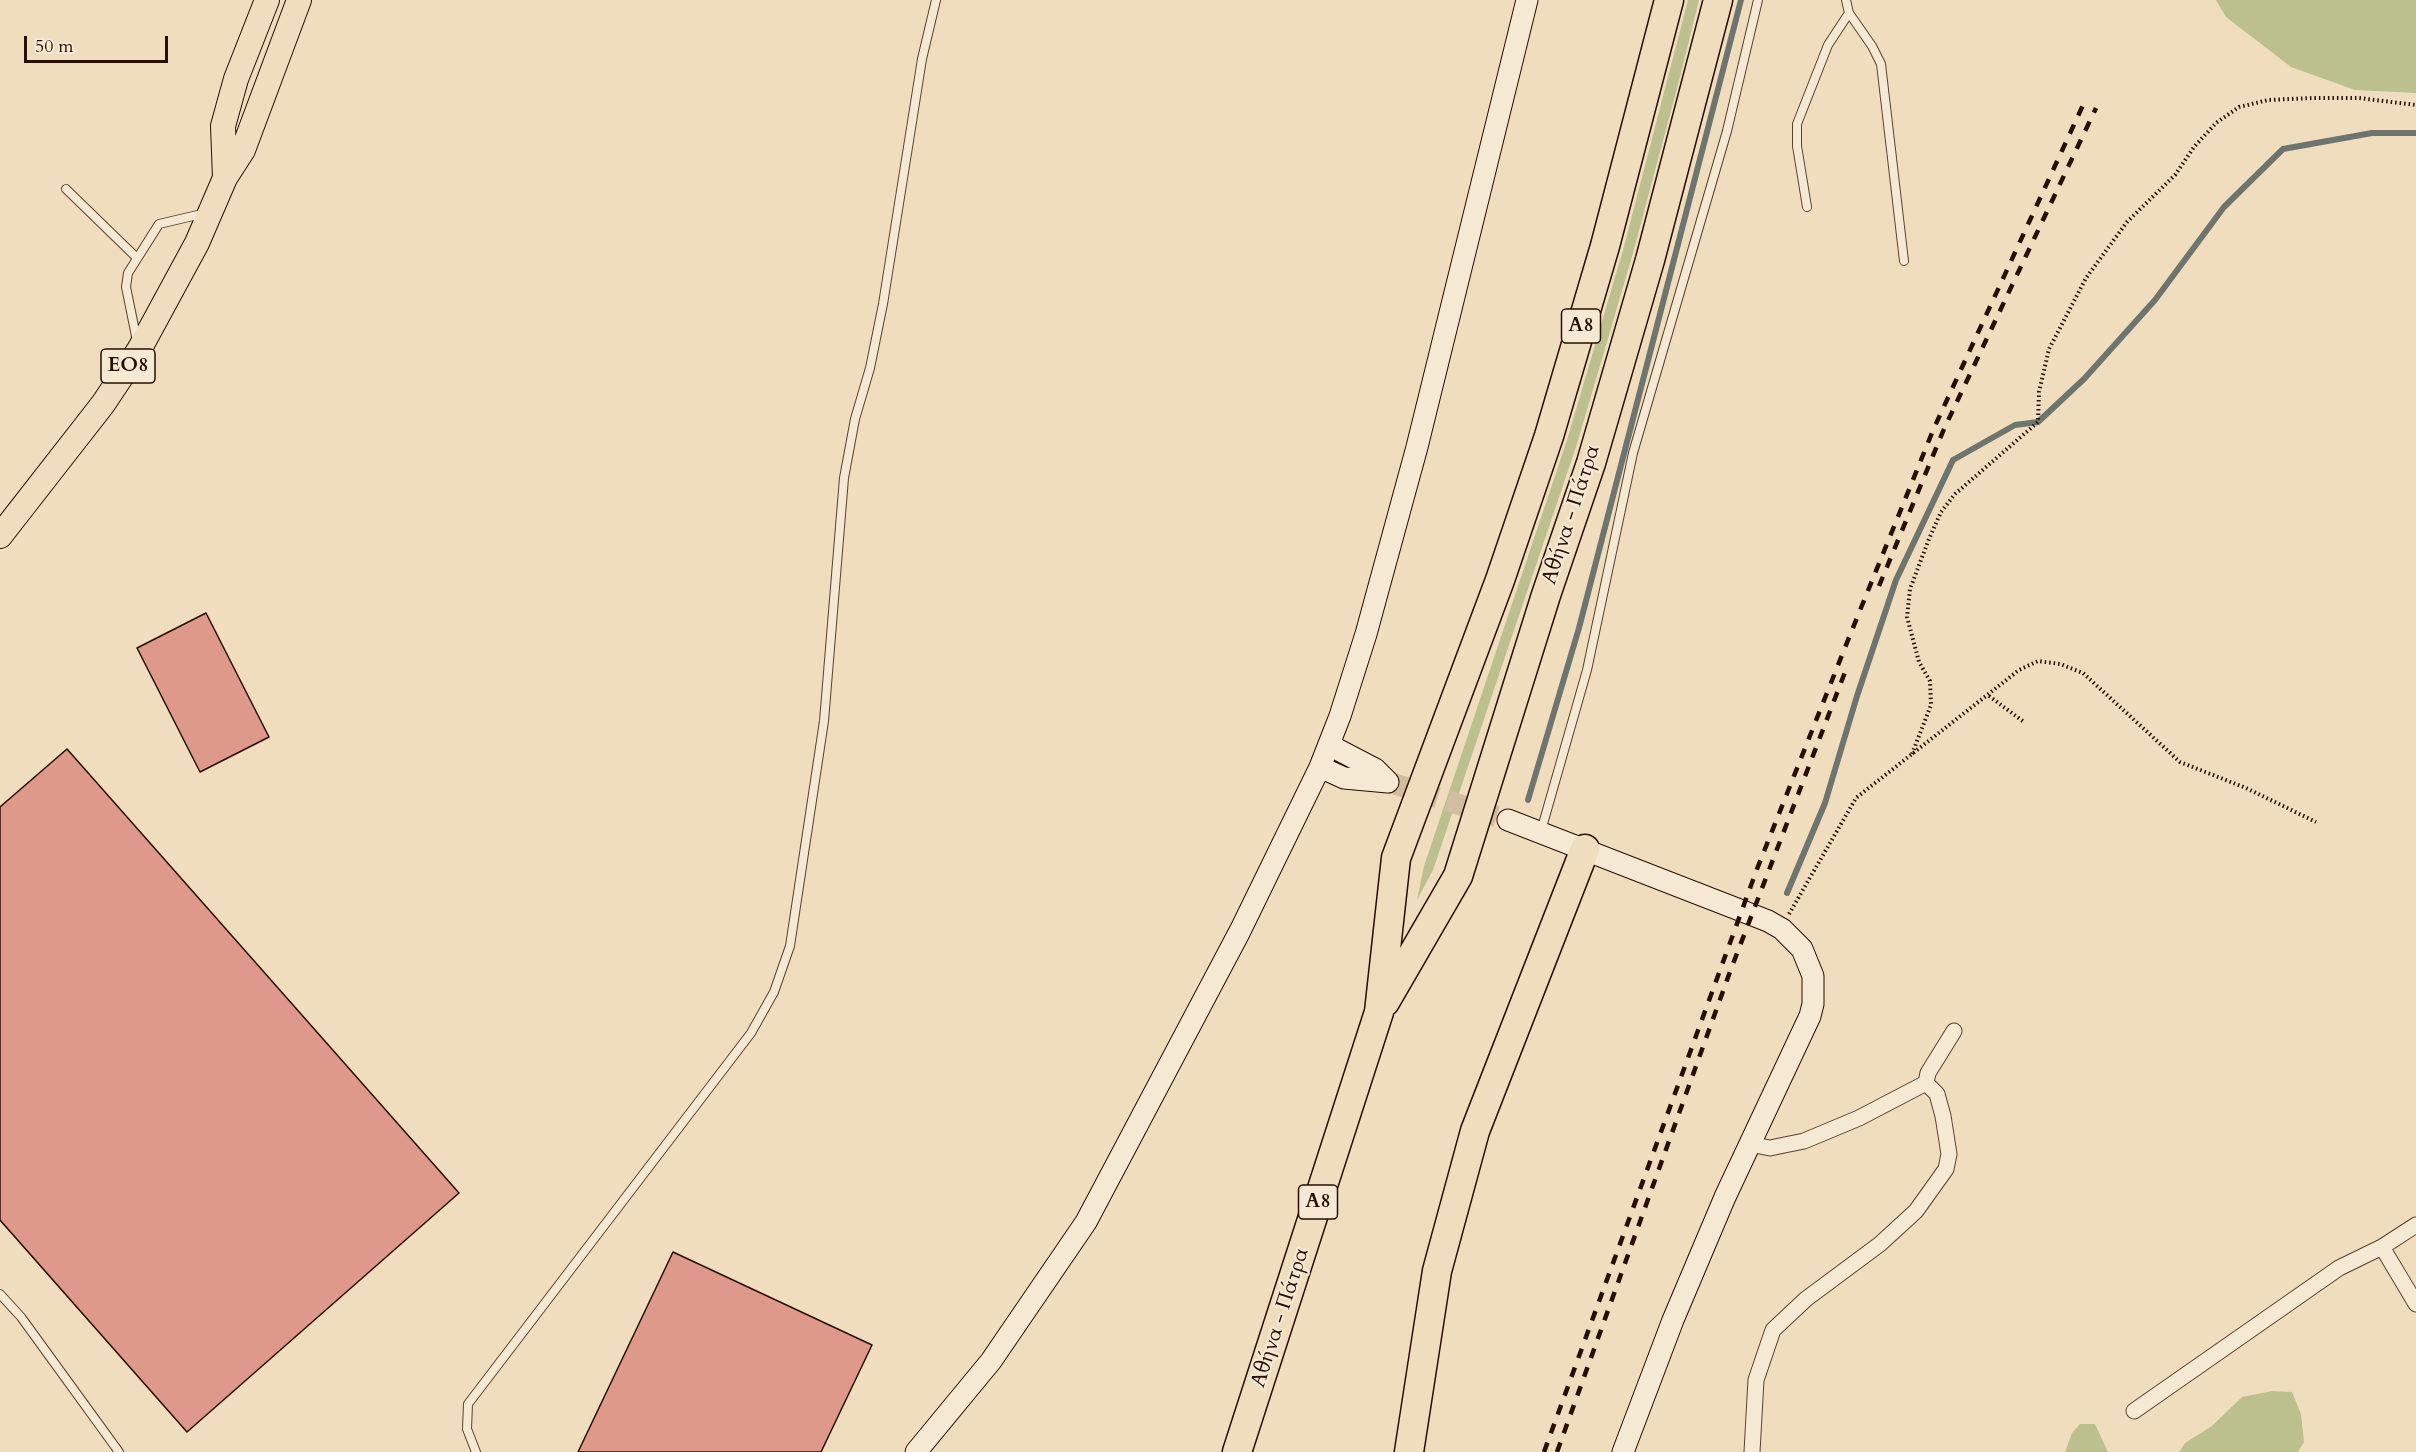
<!DOCTYPE html>
<html>
<head>
<meta charset="utf-8">
<style>
  body { margin:0 }
  #map { position:relative; width:2416px; height:1452px; overflow:hidden; background:#efddbd; font-family:Cardo,serif }
  canvas { display:block }
  .scale { position:absolute; left:24px; top:36px; width:144px; height:27px; box-sizing:border-box; border:3px solid #280d02; border-top:0; padding-left:8px; font-size:18px; line-height:21px; white-space:nowrap; color:#280d02; -webkit-text-stroke:4px #f5e9d4; paint-order:stroke }
</style>
</head>
<body>
<div id="map">
<canvas width="2416" height="1452"></canvas>
<div class="scale">50 m</div>
</div>
<script>
const ctx = document.querySelector('canvas').getContext('2d');
ctx.lineJoin = 'round';
function paint(path, color) { ctx.fillStyle = color; ctx.fill(path, 'evenodd'); }
const poly = rows => new Path2D(rows.map(r => 'M' + r).join(''));
function strokePath(path, color, width, dash) { ctx.strokeStyle = color; ctx.lineWidth = width; ctx.lineCap = dash ? 'butt' : 'round'; ctx.setLineDash(dash || []); ctx.stroke(path); }
function write(font, color, halo, rows, align = 'center') {
  ctx.font = font + ' Cardo,serif'; ctx.lineWidth = 4.5; ctx.setLineDash([]); ctx.textBaseline = 'middle'; ctx.strokeStyle = halo; ctx.fillStyle = color; for (const [text, x, y, turn = 0] of rows) {
    ctx.save(); ctx.translate(x, y); ctx.rotate((+turn || 0) * Math.PI / 180); ctx.textAlign = isNaN(turn) ? turn : align; if (halo) ctx.strokeText(text, 0, 0); ctx.fillText(text, 0, 0); ctx.restore();
  }
}
const green = poly([
  [1688,0,1699,0,1680,77,1633,253,1577,444,1433,870,1417,900,1424,866,1567,440,1623,250],
  [2216,0,2416,0,2416,93,2355,90,2291,67,2226,17],
  [2272,1391,2292,1392,2301,1414,2304,1442,2298,1452,2179,1452,2185,1443,2212,1426,2242,1397],
  [2080,1424,2095,1424,2108,1452,2065,1452,2072,1433]
]);
const stream = poly([
  [1528,800,1579,628,1741,0],
  [1787,893,1825,803,1857,696,1896,580,1953,460,2015,425,2038,422,2084,379,2155,300,2224,207,2283,149,2372,133,2416,133]
]);
const building = poly([
  [206,613,269,737,200,772,137,648,206,613],
  [67,749,459,1193,187,1432,0,1220,0,807,67,749],
  [673,1252,872,1345,821,1452,578,1452,673,1252]
]);
const secondaryTunnel = poly([
  [1388,782,1508,820]
]);
const path = poly([
  [1989,696,2024,722],
  [1912,754,1931,705,1930,681,1919,662,1907,617,1910,589,1929,539,1941,512,1955,494,2038,422,2039,392,2049,349,2086,278,2127,222,2175,175,2194,147,2216,123,2239,107,2268,100,2313,98,2359,98,2416,105],
  [1789,914,1856,798,2019,670,2038,661,2060,664,2083,673,2180,762,2246,788,2316,822]
]);
const lane = poly([
  [1846,0,1849,13,1872,46,1881,64,1904,261],
  [66,189,137,258],
  [1807,207,1797,146,1797,124,1828,45,1849,13],
  [137,341,126,287,128,273,159,224,206,213],
  [1541,831,1587,670,1633,453,1727,131,1758,0],
  [0,1294,21,1317,119,1452],
  [476,1452,467,1429,468,1404,751,1033,774,992,790,946,824,721,844,478,855,419,870,368,883,304,922,59,936,0]
]);
const street = poly([
  [1749,1144,1770,1148,1804,1141,1859,1118,1926,1083],
  [2416,1225,2382,1247,2416,1304],
  [2134,1411,2339,1268,2382,1247],
  [1752,1452,1756,1380,1773,1330,1806,1299,1880,1244,1916,1211,1946,1169,1949,1154,1943,1116,1937,1094,1926,1083,1928,1073,1954,1031]
]);
const secondary = poly([
  [1329,745,1375,769,1388,782],
  [1320,767,1344,778,1388,782],
  [1508,820,1768,921,1782,929,1802,949,1813,976,1813,1004,1810,1016,1725,1197,1673,1320,1623,1452],
  [916,1452,991,1361,1086,1222,1240,931,1320,767,1340,716,1366,634,1417,447,1527,0]
]);
const primary = poly([
  [225,178,223,126,236,79,267,0],
  [0,536,103,404,139,350,197,243,225,178,243,150,299,0]
]);
const highway = poly([
  [1385,1002,1458,876,1546,595,1591,463,1650,260,1718,0],
  [1237,1452,1379,1012,1396,858,1500,580,1549,436,1605,246,1669,0],
  [1409,1452,1437,1271,1475,1131,1585,849]
]);
const rail = poly([
  [1879,586,1944,429,2096,108],
  [1544,1452,1757,869,1850,635,1934,428,2084,103],
  [1557,1452,1731,969,1847,667]
]);
const shields = [
  [1581,326,39],
  [128,366,54],
  [1318,1202,39]
];
const shieldNames = [
  ["Α8",1581,326],
  ["ΕΟ8",128,366],
  ["Α8",1318,1202]
];
const streetNames = [
  ["Αθήνα - Πάτρα",1572,515,-72],
  ["Αθήνα - Πάτρα",1281,1318,-72]
];
paint(green, '#bcc08f');
strokePath(stream, '#6e756f', 6);
paint(building, '#de998a');
strokePath(building, '#280d02', 1.5);
strokePath(secondaryTunnel, '#d1bea1', 21, [21, 10]);
strokePath(lane, '#5a4131', 10);
strokePath(street, '#5a4131', 17);
strokePath(secondary, '#280d02', 23);
strokePath(primary, '#280d02', 26);
strokePath(highway, '#280d02', 31);
strokePath(path, '#280d02', 4, [1.5, 3]);
strokePath(lane, '#f5e9d4', 8);
strokePath(street, '#f5e9d4', 15);
strokePath(secondary, '#f5e9d4', 21);
strokePath(primary, '#efddbd', 24);
strokePath(highway, '#efddbd', 28);
strokePath(rail, '#280d02', 4.5, [10, 10]);
for (const [x, y, w] of shields) { const box = new Path2D(); box.roundRect(x - w / 2, y - 17, w, 34, 4.5); ctx.fillStyle = '#f5e9d4'; ctx.fill(box); strokePath(box, '#280d02', 1.5); }
write('bold 20px', '#280d02', null, shieldNames);
write('21px', '#280d02', '#f5e9d4', streetNames);
</script>
</body>
</html>
